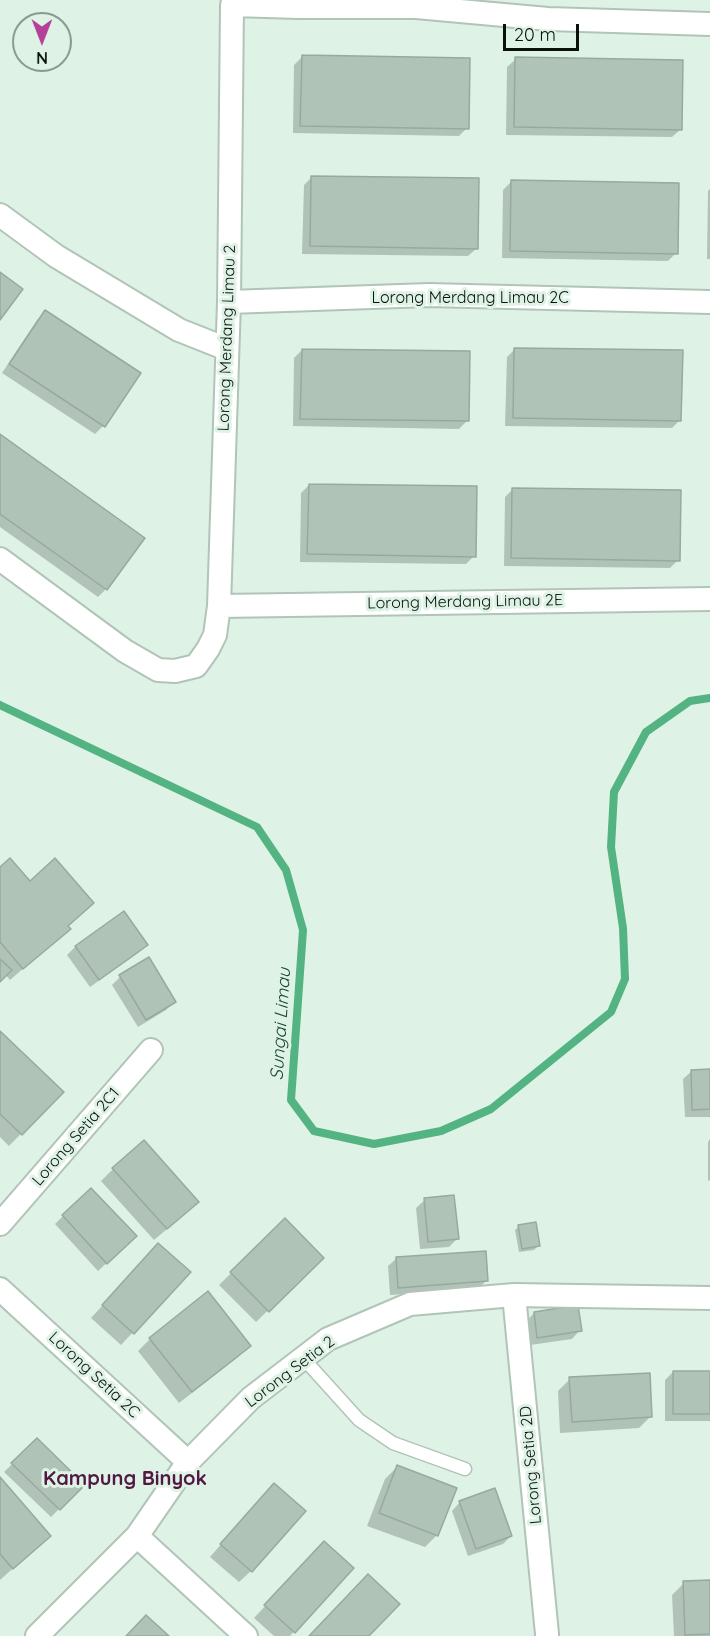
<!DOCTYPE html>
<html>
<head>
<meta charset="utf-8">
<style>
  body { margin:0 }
  #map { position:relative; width:710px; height:1636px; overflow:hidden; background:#def3e6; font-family:Quicksand,sans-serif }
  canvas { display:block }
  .north { position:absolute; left:12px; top:12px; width:60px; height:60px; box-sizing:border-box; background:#def3e6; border:2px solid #89998f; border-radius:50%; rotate:180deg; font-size:16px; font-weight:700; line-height:24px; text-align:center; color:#0a110d }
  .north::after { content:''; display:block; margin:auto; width:21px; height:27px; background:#b54099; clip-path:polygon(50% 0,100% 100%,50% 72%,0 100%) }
  .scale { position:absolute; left:503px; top:24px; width:76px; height:27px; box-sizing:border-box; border:3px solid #0a110d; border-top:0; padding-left:8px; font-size:18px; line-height:21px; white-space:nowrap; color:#0a110d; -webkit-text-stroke:4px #def3e6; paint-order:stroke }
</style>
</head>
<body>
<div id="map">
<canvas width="710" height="1636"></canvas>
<div class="north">N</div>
<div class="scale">20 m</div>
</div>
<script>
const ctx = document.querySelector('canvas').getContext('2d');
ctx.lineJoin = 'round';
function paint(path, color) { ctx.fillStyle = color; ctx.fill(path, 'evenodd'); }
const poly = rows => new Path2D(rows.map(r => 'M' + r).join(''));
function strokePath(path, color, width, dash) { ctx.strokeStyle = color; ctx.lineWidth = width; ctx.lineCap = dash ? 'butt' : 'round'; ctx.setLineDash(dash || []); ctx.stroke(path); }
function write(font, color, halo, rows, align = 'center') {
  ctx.font = font + ' Quicksand,sans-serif'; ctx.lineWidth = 6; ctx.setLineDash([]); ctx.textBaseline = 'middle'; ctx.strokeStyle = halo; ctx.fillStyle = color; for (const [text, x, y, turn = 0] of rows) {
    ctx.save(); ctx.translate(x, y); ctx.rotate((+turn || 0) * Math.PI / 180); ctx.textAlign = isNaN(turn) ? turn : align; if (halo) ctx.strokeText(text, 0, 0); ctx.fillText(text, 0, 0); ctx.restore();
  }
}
const shadow = poly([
  [302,57,467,128,459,136,293,133,294,65],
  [516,59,681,129,672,137,506,135,507,67],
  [312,177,477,248,468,256,302,254,304,185],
  [511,182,676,253,668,261,502,258,503,190],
  [710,189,710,259,707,259,708,191],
  [45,312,139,374,103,426,95,434,2,373,37,320],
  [515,349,680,420,672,428,505,426,507,357],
  [302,350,467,421,459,429,293,426,294,358],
  [0,436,143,538,106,589,98,597,0,527],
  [309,485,474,556,466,564,300,562,301,493],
  [513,489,678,560,670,568,504,566,505,497],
  [0,869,69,929,10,980,5,974,0,980],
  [123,913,146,945,138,953,90,987,67,955,75,947],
  [120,977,174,1002,166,1010,138,1027,112,985],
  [0,1033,62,1092,9,1146,0,1137],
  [692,1071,710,1071,710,1117,685,1117,683,1079],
  [710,1139,710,1180,708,1181,708,1142],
  [113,1169,185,1214,154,1240,101,1181],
  [425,1200,457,1239,449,1247,420,1249,416,1208],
  [63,1216,127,1244,98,1271,55,1224],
  [285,1220,322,1258,256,1322,219,1285],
  [519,1226,538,1246,534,1250,519,1252,515,1230],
  [147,1257,189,1272,121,1345,91,1318],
  [397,1258,486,1281,478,1289,390,1295,388,1266],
  [534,1313,580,1330,572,1339,530,1345,526,1322],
  [150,1339,249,1346,237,1358,179,1403,138,1351],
  [673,1372,710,1372,710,1421,665,1421,665,1380],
  [570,1379,651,1416,639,1428,560,1433,558,1391],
  [37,1440,83,1485,51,1517,4,1472],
  [397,1467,437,1535,425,1547,367,1526,385,1479],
  [0,1479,49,1536,0,1580],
  [262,1497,251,1571,239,1582,210,1557],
  [460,1502,511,1536,503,1544,468,1556,452,1511],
  [312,1555,352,1568,290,1636,274,1636,254,1618],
  [710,1582,710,1636,674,1636,672,1595,684,1583]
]);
const stream = poly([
  [0,705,257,827,286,870,303,930,291,1100,314,1131,374,1144,441,1131,491,1109,611,1012,625,979,623,928,611,847,614,792,646,732,690,701,710,698]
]);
const building = poly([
  [302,55,470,58,469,129,300,126,302,55],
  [515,57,683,60,682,130,514,127,515,57],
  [311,176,479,178,478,249,310,246,311,176],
  [511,180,679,183,678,254,510,251,511,180],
  [0,272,23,289,0,320,0,272],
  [45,310,141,373,105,427,9,364,45,310],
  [514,348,683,350,681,421,513,418,514,348],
  [302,349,470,351,469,421,300,419,302,349],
  [0,434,145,538,107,590,0,514,0,434],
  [309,484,477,486,476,557,307,554,309,484],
  [512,488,681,490,680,561,511,558,512,488],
  [10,858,30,881,55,858,94,903,68,926,71,929,23,969,0,942,0,867,10,858],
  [124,911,148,945,99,980,75,946,124,911],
  [149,957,176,1002,146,1020,119,975,149,957],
  [0,959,12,970,0,982,0,959],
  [0,1031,64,1092,22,1135,0,1114,0,1031],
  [710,1069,710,1109,692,1110,691,1070,710,1069],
  [144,1140,199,1202,167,1229,112,1168,144,1140],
  [91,1188,137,1236,107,1264,62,1215,91,1188],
  [454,1195,459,1239,428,1242,424,1198,454,1195],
  [285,1218,324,1258,269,1312,230,1272,285,1218],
  [536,1222,540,1246,522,1249,518,1225,536,1222],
  [158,1243,191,1272,134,1334,102,1305,158,1243],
  [486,1251,488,1281,398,1288,396,1257,486,1251],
  [208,1291,251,1346,192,1392,149,1338,208,1291],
  [578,1305,582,1331,537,1338,534,1312,578,1305],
  [673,1371,710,1371,710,1414,673,1414,673,1371],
  [650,1373,652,1417,572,1422,569,1377,650,1373],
  [37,1438,85,1485,60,1510,11,1463,37,1438],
  [397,1465,457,1488,438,1536,379,1513,397,1465],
  [0,1477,51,1536,13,1569,0,1554,0,1477],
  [274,1483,306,1511,252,1572,220,1544,274,1483],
  [495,1488,512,1536,476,1549,459,1501,495,1488],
  [324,1541,354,1568,295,1633,264,1605,324,1541],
  [368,1574,400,1604,369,1636,309,1636,368,1574],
  [710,1580,710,1634,685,1635,683,1581,710,1580],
  [146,1615,169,1636,126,1636,146,1615]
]);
const service = poly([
  [303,1358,359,1420,393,1443,465,1469]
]);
const minor = poly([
  [0,215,56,256,179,330,227,349],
  [229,302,429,295,710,302],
  [0,559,125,651,158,670,175,671,196,666,208,649,215,635,219,606,229,302,232,5,299,7,416,7,548,19,710,24],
  [219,606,710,599],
  [0,1224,151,1050],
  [0,1289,188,1462],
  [514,1295,547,1634],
  [137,1536,246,1636],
  [37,1636,137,1536,188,1462,251,1398,328,1339,410,1304,514,1295,710,1298]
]);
const streetNames = [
  ["Lorong Merdang Limau 2C",470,298],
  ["Lorong Merdang Limau 2",227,338,-88],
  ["Lorong Merdang Limau 2E",465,602,-1],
  ["Lorong Setia 2C1",76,1137,-49],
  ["Lorong Setia 2",290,1372,-37],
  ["Lorong Setia 2C",94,1375,43],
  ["Lorong Setia 2D",531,1465,-95]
];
const waterNames = [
  ["Sungai Limau",281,1024,-86]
];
const quarterNames = [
  ["Kampung Binyok",125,1479]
];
paint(shadow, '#0003');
strokePath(stream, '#53b382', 8);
paint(building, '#afc3b7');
strokePath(building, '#97aa9e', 1.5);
strokePath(service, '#b0c4b7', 15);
strokePath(minor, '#b0c4b7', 26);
strokePath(service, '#fff', 12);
strokePath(minor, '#fff', 22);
write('16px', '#0a110d', '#def3e6', streetNames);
write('italic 18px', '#1f4833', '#def3e6', waterNames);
write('bold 20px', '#501842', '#def3e6', quarterNames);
</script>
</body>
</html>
